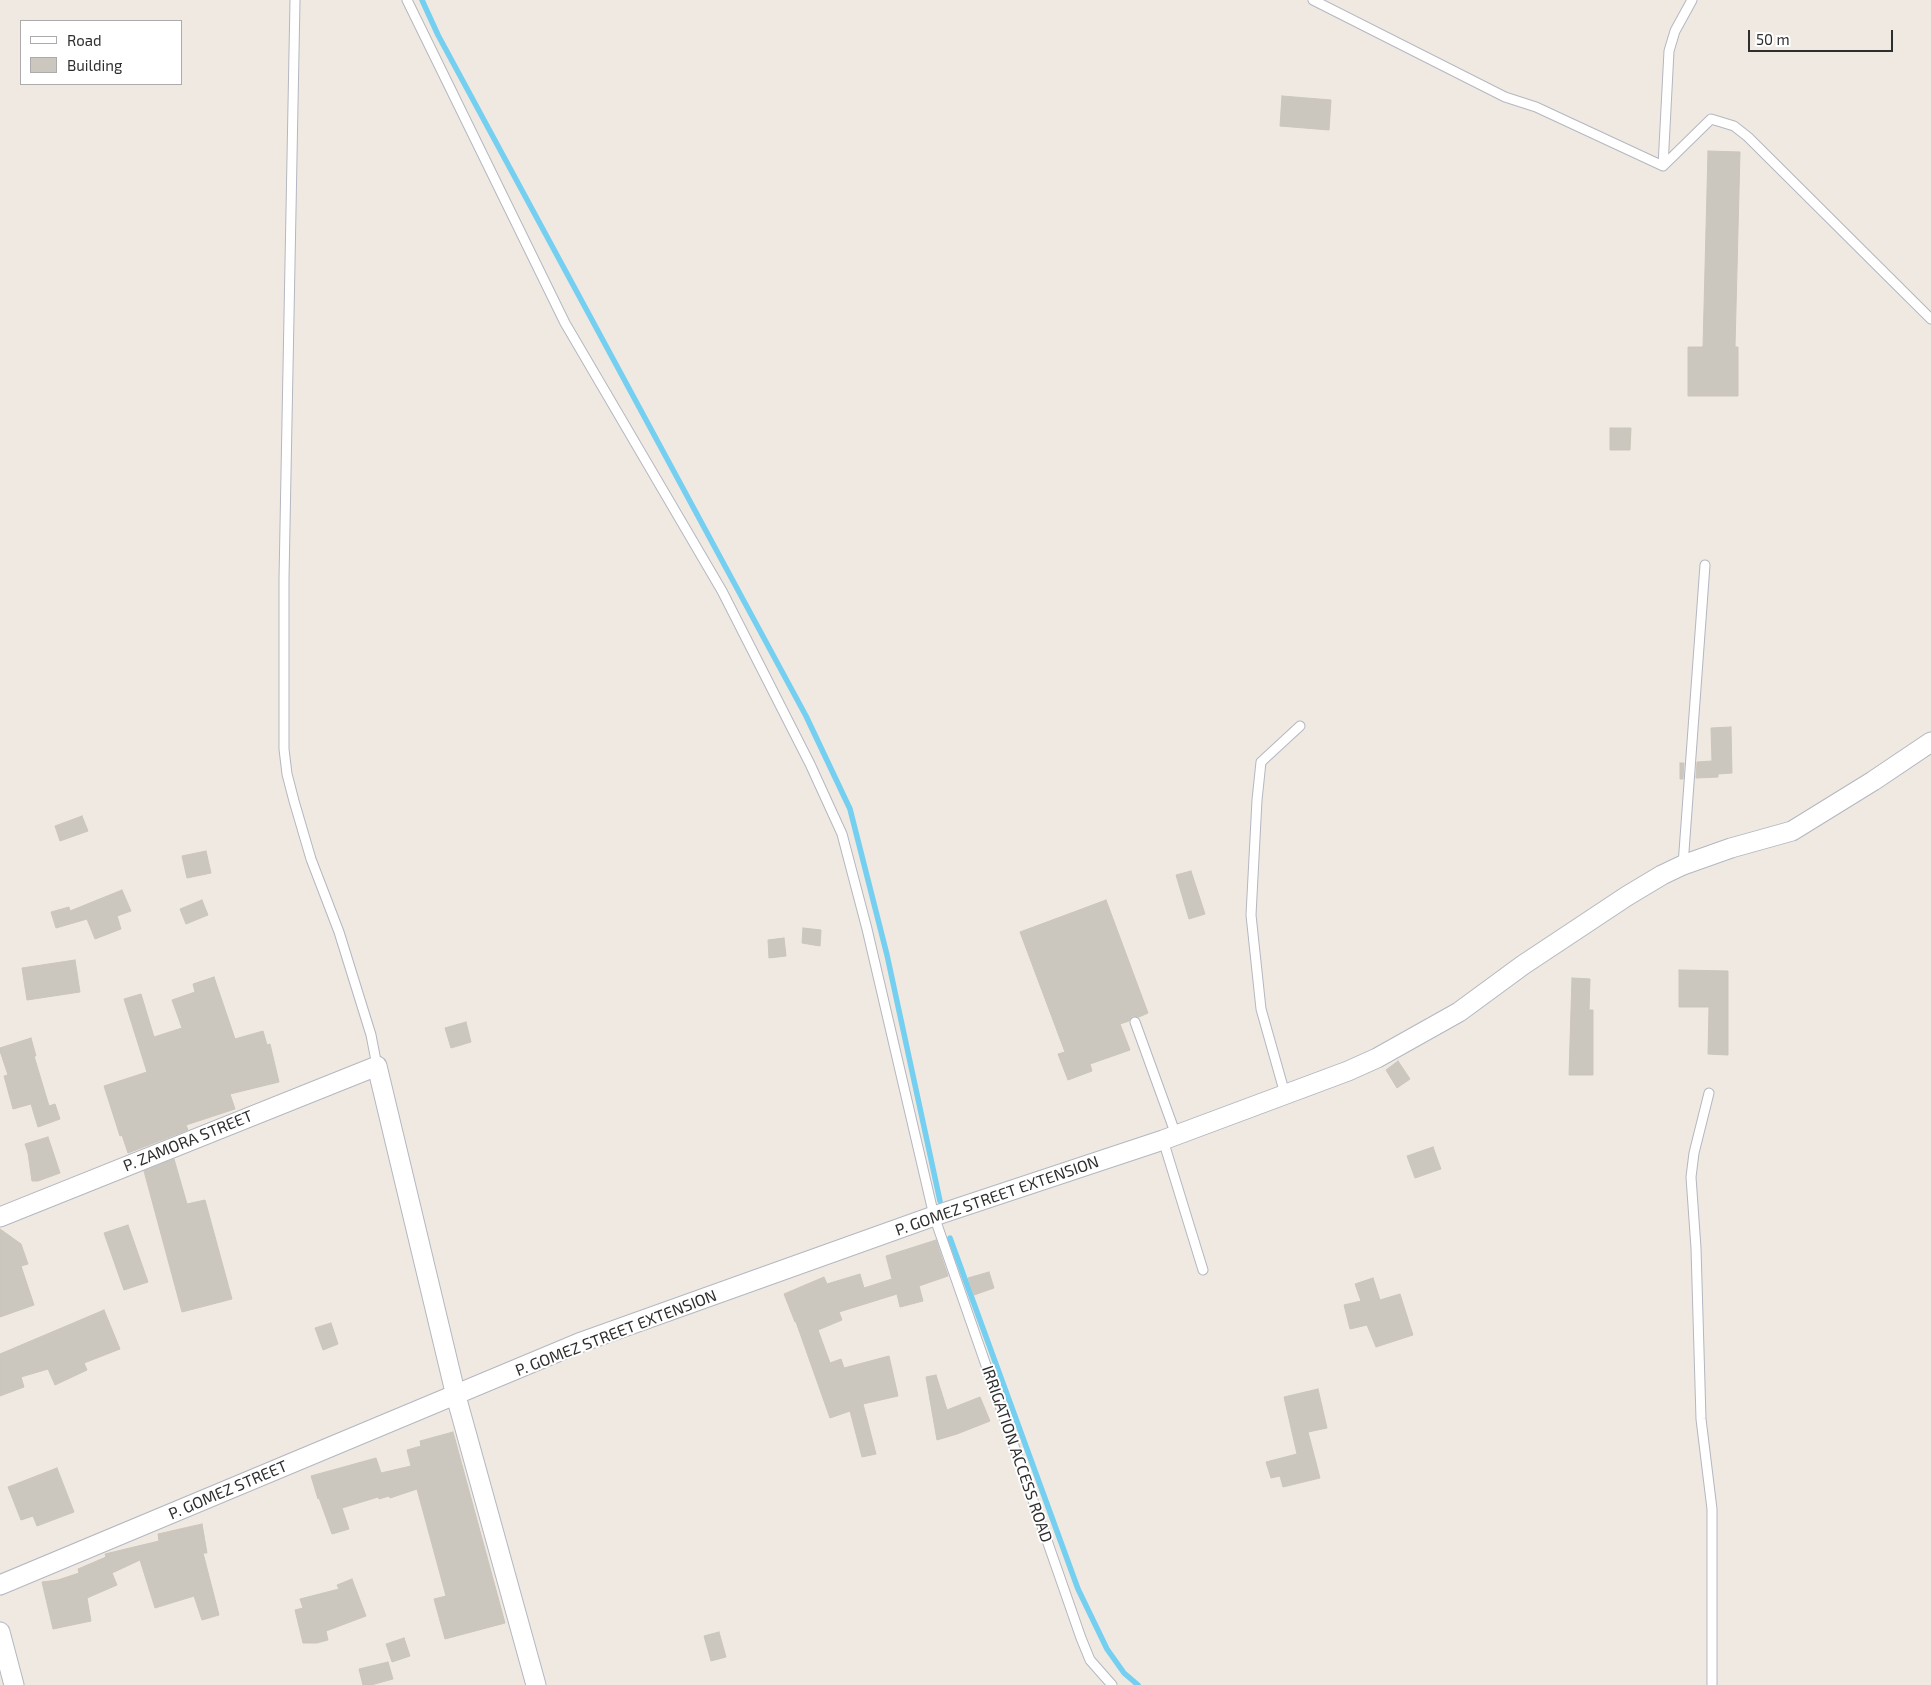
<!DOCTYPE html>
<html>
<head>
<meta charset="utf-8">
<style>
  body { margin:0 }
  #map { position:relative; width:1931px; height:1685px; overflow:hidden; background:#efe9e1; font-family:"Exo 2",sans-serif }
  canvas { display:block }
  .legend { position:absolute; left:20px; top:20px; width:162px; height:65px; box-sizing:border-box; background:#fff; border:1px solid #ababab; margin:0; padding:6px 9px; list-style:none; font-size:15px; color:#2e2e2e }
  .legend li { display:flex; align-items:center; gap:10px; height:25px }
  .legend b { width:25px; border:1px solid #ababab }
  .scale { position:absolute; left:1748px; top:30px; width:145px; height:22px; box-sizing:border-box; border:2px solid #2e2e2e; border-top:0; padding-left:6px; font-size:15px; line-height:18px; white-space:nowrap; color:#2e2e2e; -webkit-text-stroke:4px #fff; paint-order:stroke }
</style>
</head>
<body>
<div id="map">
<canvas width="1931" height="1685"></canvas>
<ul class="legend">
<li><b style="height:6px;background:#fff"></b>Road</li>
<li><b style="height:14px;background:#cbc7bf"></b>Building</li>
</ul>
<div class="scale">50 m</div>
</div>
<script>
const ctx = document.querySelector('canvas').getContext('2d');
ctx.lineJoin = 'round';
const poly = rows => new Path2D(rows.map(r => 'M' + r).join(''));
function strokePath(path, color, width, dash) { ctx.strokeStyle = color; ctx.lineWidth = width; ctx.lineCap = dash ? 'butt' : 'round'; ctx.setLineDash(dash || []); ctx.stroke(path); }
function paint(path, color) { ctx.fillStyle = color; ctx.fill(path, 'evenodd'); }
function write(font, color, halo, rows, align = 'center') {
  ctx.font = font + ' "Exo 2",sans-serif'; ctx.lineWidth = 4; ctx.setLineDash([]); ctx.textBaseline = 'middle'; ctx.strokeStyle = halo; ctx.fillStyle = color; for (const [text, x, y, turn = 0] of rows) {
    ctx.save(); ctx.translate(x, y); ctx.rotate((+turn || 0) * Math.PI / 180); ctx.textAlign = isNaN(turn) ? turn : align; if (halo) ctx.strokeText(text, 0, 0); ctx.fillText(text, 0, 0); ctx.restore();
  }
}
const stream = poly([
  [422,0,438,35,806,716,850,809,887,955,940,1201],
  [950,1238,1078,1589,1107,1649,1124,1673,1138,1685]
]);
const building = poly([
  [1282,96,1331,100,1329,130,1280,126,1282,96],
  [1708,151,1740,152,1735,347,1738,347,1738,396,1688,396,1688,347,1703,347,1708,151],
  [1610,428,1631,428,1630,450,1610,450,1610,428],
  [1731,727,1732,773,1718,774,1718,777,1696,778,1697,762,1712,761,1711,728,1731,727],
  [1680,763,1684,763,1683,779,1680,779,1680,763],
  [82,816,88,831,60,841,55,826,82,816],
  [206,851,211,873,187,878,182,856,206,851],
  [1191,871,1205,914,1189,919,1176,875,1191,871],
  [122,890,131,911,117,916,121,929,95,939,87,919,56,928,51,912,69,907,70,911,122,890],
  [202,900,208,915,186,924,180,909,202,900],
  [1106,900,1148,1013,1139,1017,1132,1016,1129,1021,1120,1024,1130,1050,1090,1064,1092,1071,1068,1080,1058,1054,1065,1052,1020,932,1106,900],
  [803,928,821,930,820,946,802,943,803,928],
  [784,938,786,956,769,958,768,940,784,938],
  [75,960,80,992,27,1000,22,968,75,960],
  [1679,970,1728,971,1728,1055,1708,1054,1709,1007,1679,1007,1679,970],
  [214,977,235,1039,263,1031,267,1045,270,1044,279,1082,230,1094,235,1109,186,1125,188,1130,128,1153,122,1135,120,1136,104,1086,147,1072,124,999,141,994,154,1037,182,1028,172,1000,195,992,193,984,214,977],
  [1572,978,1590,979,1589,1010,1593,1010,1593,1075,1569,1075,1572,978],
  [466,1022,471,1042,451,1048,445,1028,466,1022],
  [31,1038,36,1056,34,1056,49,1106,55,1104,60,1119,38,1127,31,1104,13,1109,4,1076,8,1075,0,1051,0,1048,31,1038],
  [1398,1061,1410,1079,1397,1088,1386,1070,1398,1061],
  [48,1137,60,1173,38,1181,32,1181,28,1153,25,1144,48,1137],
  [1433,1147,1441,1169,1415,1178,1407,1156,1433,1147],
  [174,1159,187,1204,205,1200,232,1299,182,1312,144,1171,174,1159],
  [128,1225,148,1282,124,1290,104,1233,128,1225],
  [0,1229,21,1244,28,1264,21,1266,34,1305,0,1317,0,1229],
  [936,1240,948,1276,919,1286,923,1301,900,1307,897,1294,839,1312,842,1320,818,1330,830,1363,841,1359,844,1368,889,1356,898,1396,863,1404,876,1454,862,1457,850,1411,830,1418,796,1322,795,1322,784,1294,824,1277,827,1284,860,1274,864,1288,892,1279,886,1256,936,1240],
  [989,1272,994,1288,974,1295,968,1278,989,1272],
  [1373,1278,1380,1300,1400,1294,1413,1335,1376,1347,1367,1325,1350,1329,1344,1305,1361,1301,1355,1284,1373,1278],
  [104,1310,120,1349,84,1363,87,1370,55,1385,48,1369,21,1377,24,1387,0,1396,0,1354,104,1310],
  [331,1323,338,1344,323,1350,315,1328,331,1323],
  [936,1375,947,1410,980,1397,990,1421,957,1434,937,1440,926,1377,936,1375],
  [1318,1389,1327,1428,1308,1432,1320,1478,1283,1487,1280,1476,1271,1478,1266,1462,1297,1454,1284,1397,1318,1389],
  [453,1432,505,1623,445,1639,434,1599,446,1596,417,1489,390,1498,389,1496,379,1499,378,1497,342,1508,349,1529,332,1534,319,1498,318,1499,311,1476,376,1458,381,1473,411,1466,407,1450,421,1446,420,1441,453,1432],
  [57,1468,74,1512,37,1526,33,1516,21,1520,8,1487,57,1468],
  [202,1524,207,1553,203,1553,219,1615,202,1620,194,1596,155,1608,140,1560,112,1573,117,1585,87,1598,91,1621,53,1629,42,1582,58,1580,79,1573,78,1569,106,1557,105,1554,159,1541,158,1534,202,1524],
  [352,1579,366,1616,326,1631,328,1640,317,1643,303,1643,295,1610,303,1608,300,1599,339,1589,337,1585,352,1579],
  [719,1632,726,1657,711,1661,704,1636,719,1632],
  [404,1638,410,1656,392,1662,386,1644,404,1638],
  [388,1662,393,1679,371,1685,363,1685,359,1669,388,1662]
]);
const service = poly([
  [295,0,284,579,284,749,287,774,294,801,311,859,339,932,371,1035,377,1066],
  [407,0,565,323,722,591,810,764,842,834,867,929,934,1216,1081,1638,1090,1660,1112,1685],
  [1313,0,1505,97,1536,107,1663,166,1711,119,1734,126,1748,137,1931,319],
  [1663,166,1669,51,1675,31,1692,0],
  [1683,865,1705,565],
  [1135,1022,1176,1135],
  [1709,1093,1694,1153,1691,1177,1696,1248,1701,1419,1712,1509,1712,1685],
  [1285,1094,1261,1009,1251,915,1257,800,1261,762,1300,726],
  [1163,1140,1203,1270]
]);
const minor = poly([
  [0,1217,377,1066,456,1396,536,1685],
  [0,1585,579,1343,934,1216,1163,1140,1348,1071,1377,1058,1459,1012,1523,965,1627,896,1662,875,1683,865,1731,848,1792,831,1873,781,1931,742],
  [0,1632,14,1685]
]);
const streetNames = [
  ["P. ZAMORA STREET",188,1141,-22],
  ["P. GOMEZ STREET EXTENSION",997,1196,-19],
  ["P. GOMEZ STREET EXTENSION",616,1333,-21],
  ["IRRIGATION ACCESS ROAD",1017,1454,71],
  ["P. GOMEZ STREET",228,1490,-23]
];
strokePath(stream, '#75cff0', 5.5);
paint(building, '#cbc7bf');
strokePath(building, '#cbc5ba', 1);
strokePath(service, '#b4b7c1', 11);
strokePath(minor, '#b4b7c1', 21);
strokePath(service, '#fff', 9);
strokePath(minor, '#fff', 19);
write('16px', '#2e2e2e', '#fff', streetNames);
</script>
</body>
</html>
